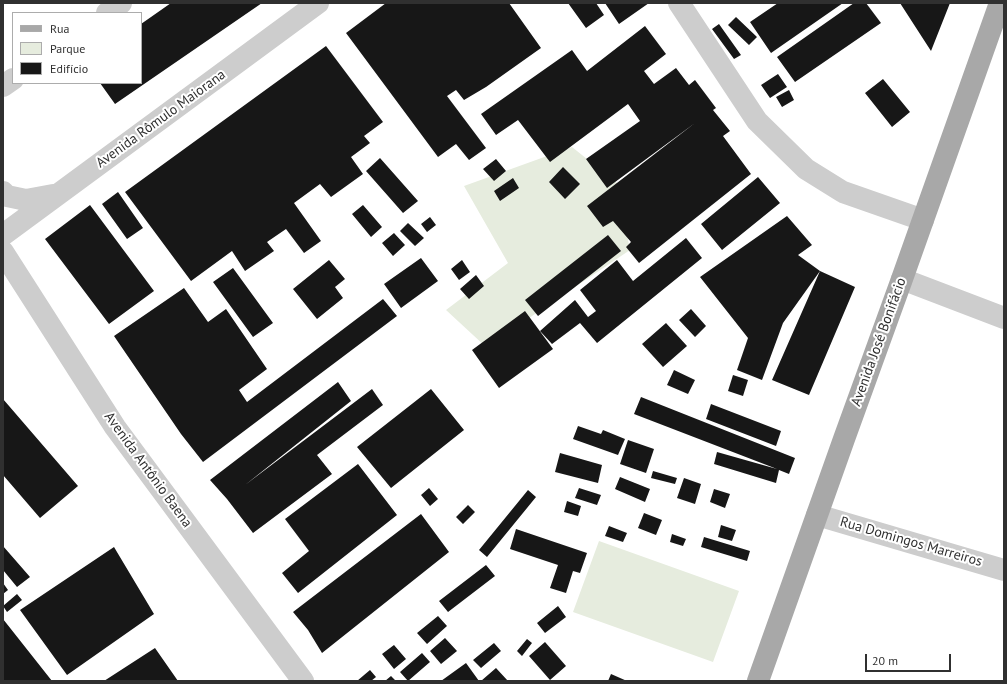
<!DOCTYPE html>
<html>
<head>
<meta charset="utf-8">
<style>
  body { margin:0 }
  #map { position:relative; width:1007px; height:684px; overflow:hidden; background:#fff; font-family:"PT Sans",sans-serif }
  canvas { display:block }
  .frame { position:absolute; inset:0; border:4px solid #303030; pointer-events:none }
  .legend { position:absolute; left:12px; top:12px; width:130px; height:72px; box-sizing:border-box; background:#fff; border:1px solid #acacac; margin:0; padding:5px 7px; list-style:none; font-size:12px; color:#303030 }
  .legend li { display:flex; align-items:center; gap:8px; height:20px }
  .legend b { width:20px; border:1px solid #acacac }
  .scale { position:absolute; left:865px; top:654px; width:86px; height:18px; box-sizing:border-box; border:2px solid #303030; border-top:0; padding-left:5px; font-size:12px; line-height:14px; white-space:nowrap; color:#303030; -webkit-text-stroke:3px #fff; paint-order:stroke }
</style>
</head>
<body>
<div id="map">
<canvas width="1007" height="684"></canvas>
<div class="frame"></div>
<ul class="legend">
<li><b style="height:5px;background:#a8a8a8"></b>Rua</li>
<li><b style="height:11px;background:#e6ecde"></b>Parque</li>
<li><b style="height:11px;background:#171717"></b>Edifício</li>
</ul>
<div class="scale">20 m</div>
</div>
<script>
const ctx = document.querySelector('canvas').getContext('2d');
ctx.lineJoin = 'round';
function paint(path, color) { ctx.fillStyle = color; ctx.fill(path, 'evenodd'); }
const poly = rows => new Path2D(rows.map(r => 'M' + r).join(''));
function strokePath(path, color, width, dash) { ctx.strokeStyle = color; ctx.lineWidth = width; ctx.lineCap = dash ? 'butt' : 'round'; ctx.setLineDash(dash || []); ctx.stroke(path); }
function write(font, color, halo, rows, align = 'center') {
  ctx.font = font + ' "PT Sans",sans-serif'; ctx.lineWidth = 4; ctx.setLineDash([]); ctx.textBaseline = 'middle'; ctx.strokeStyle = halo; ctx.fillStyle = color; for (const [text, x, y, turn = 0] of rows) {
    ctx.save(); ctx.translate(x, y); ctx.rotate((+turn || 0) * Math.PI / 180); ctx.textAlign = isNaN(turn) ? turn : align; if (halo) ctx.strokeText(text, 0, 0); ctx.fillText(text, 0, 0); ctx.restore();
  }
}
const green = poly([
  [572,147,617,183,630,250,486,347,446,310,508,263,464,186],
  [599,541,739,591,713,662,573,612]
]);
const building = poly([
  [171,3,262,3,115,104,100,83,141,83,141,24],
  [386,3,509,3,541,48,486,87,464,100,456,90,447,96,486,148,469,160,456,144,438,157,346,33],
  [568,3,596,3,604,15,586,28],
  [605,3,649,3,619,24],
  [778,3,843,3,771,53,750,22],
  [854,3,866,3,881,23,795,82,777,57],
  [900,3,950,3,931,51],
  [736,17,757,37,749,45,728,25],
  [719,24,741,55,734,59,712,29],
  [645,26,666,54,644,71,654,84,676,68,689,85,695,80,716,108,713,110,730,131,723,136,751,174,639,263,626,247,631,242,613,221,603,227,587,206,695,123,607,188,586,159,640,121,628,104,550,162,518,120,496,135,481,114,572,50,587,71],
  [326,46,383,122,364,136,370,143,351,157,363,174,331,197,320,184,294,203,321,241,304,253,286,229,267,242,274,251,245,271,232,251,191,281,125,192],
  [778,74,787,87,770,98,761,85],
  [883,79,910,112,892,127,865,93],
  [789,90,794,100,782,107,776,97],
  [380,158,418,201,403,213,366,171],
  [496,159,506,171,494,181,483,169],
  [563,167,580,184,565,199,549,182],
  [758,177,780,203,722,250,701,224],
  [513,178,519,188,500,201,494,191],
  [118,192,143,228,127,239,102,204],
  [90,205,154,291,109,324,45,239],
  [363,205,382,227,371,237,352,214],
  [787,216,812,245,798,255,820,271,855,287,809,395,772,380,820,271,783,323,762,380,737,370,748,338,700,277],
  [430,217,436,225,427,232,421,224],
  [408,223,424,238,415,246,400,231],
  [394,233,405,245,393,256,382,243],
  [608,235,621,251,538,316,525,300],
  [686,238,702,258,597,343,580,323,552,344,540,331,575,300,588,317,596,311,580,290,617,260,633,281],
  [421,258,438,281,401,308,384,284],
  [329,260,345,279,335,287,343,298,317,319,293,289],
  [462,260,470,272,459,280,451,269],
  [233,268,273,323,253,337,213,282],
  [476,275,484,286,469,299,460,289],
  [184,288,208,322,226,309,267,369,239,390,247,402,383,299,397,316,203,462,181,434,114,336],
  [691,309,706,326,695,337,679,320],
  [525,311,553,349,499,388,472,350],
  [666,323,687,346,663,367,642,344],
  [674,370,695,380,688,394,667,385],
  [733,375,748,380,743,396,728,391],
  [338,382,351,401,245,485,372,389,383,405,317,455,332,474,253,533,227,499,210,480],
  [431,389,464,430,391,488,357,447],
  [641,397,795,458,789,474,779,470,776,483,714,464,717,452,777,469,634,414],
  [3,399,78,486,40,518,3,475],
  [711,404,781,431,776,446,706,419],
  [578,426,601,434,603,430,625,439,618,455,573,439],
  [628,440,654,449,646,473,620,464],
  [560,453,602,465,598,483,555,472],
  [358,464,397,515,298,593,282,573,309,551,285,519],
  [653,471,677,478,675,484,651,478],
  [620,477,650,489,645,502,615,489],
  [684,478,701,484,695,504,677,498],
  [429,488,438,499,430,506,421,495],
  [579,488,601,495,597,505,575,498],
  [714,489,730,494,725,508,710,502],
  [528,490,536,497,487,557,479,550],
  [567,501,581,506,578,516,564,512],
  [468,505,475,512,463,524,456,517],
  [644,513,662,520,656,535,638,528],
  [421,514,449,552,322,653,308,630,293,612],
  [721,525,736,530,732,541,718,537],
  [609,526,627,533,623,542,605,536],
  [516,529,587,553,580,573,573,571,566,593,550,588,558,565,510,549],
  [672,534,686,539,683,546,670,542],
  [704,537,750,551,747,561,701,547],
  [3,546,30,577,17,587,3,570],
  [114,547,154,614,67,675,20,610],
  [486,565,495,576,448,612,439,601],
  [3,583,8,590,3,594],
  [17,594,22,600,7,612,3,606],
  [558,606,566,617,545,633,537,623],
  [438,616,447,626,427,644,417,633],
  [3,619,52,681,3,681],
  [445,638,457,651,441,664,430,651],
  [527,639,532,643,522,656,517,651],
  [545,642,566,666,550,680,529,656],
  [494,643,501,651,481,668,473,660],
  [394,645,406,659,394,669,382,654],
  [155,648,178,681,104,681],
  [422,653,430,662,408,681,400,672],
  [466,663,479,681,441,681],
  [496,668,508,681,481,681],
  [370,670,376,677,371,681,357,681],
  [611,674,627,681,608,681],
  [391,676,396,681,385,681]
]);
const minor = poly([
  [679,3,757,121,806,169,843,192,923,220],
  [107,13,121,3],
  [3,86,13,79],
  [3,192,7,196,26,200,53,195],
  [3,235,318,3],
  [3,252,115,427,303,681],
  [902,279,1004,318],
  [817,515,1004,570]
]);
const major = poly([
  [758,681,844,439,902,279,1000,3]
]);
const streetNames = [
  ["Avenida Rômulo Maiorana",161,119,-36],
  ["Avenida José Bonifácio",879,342,-70],
  ["Avenida Antônio Baena",148,470,54],
  ["Rua Domingos Marreiros",911,542,16]
];
paint(green, '#e6ecde');
paint(building, '#171717');
strokePath(minor, '#cdcdcd', 22);
strokePath(major, '#a8a8a8', 22);
write('14px', '#303030', '#fff', streetNames);
</script>
</body>
</html>
